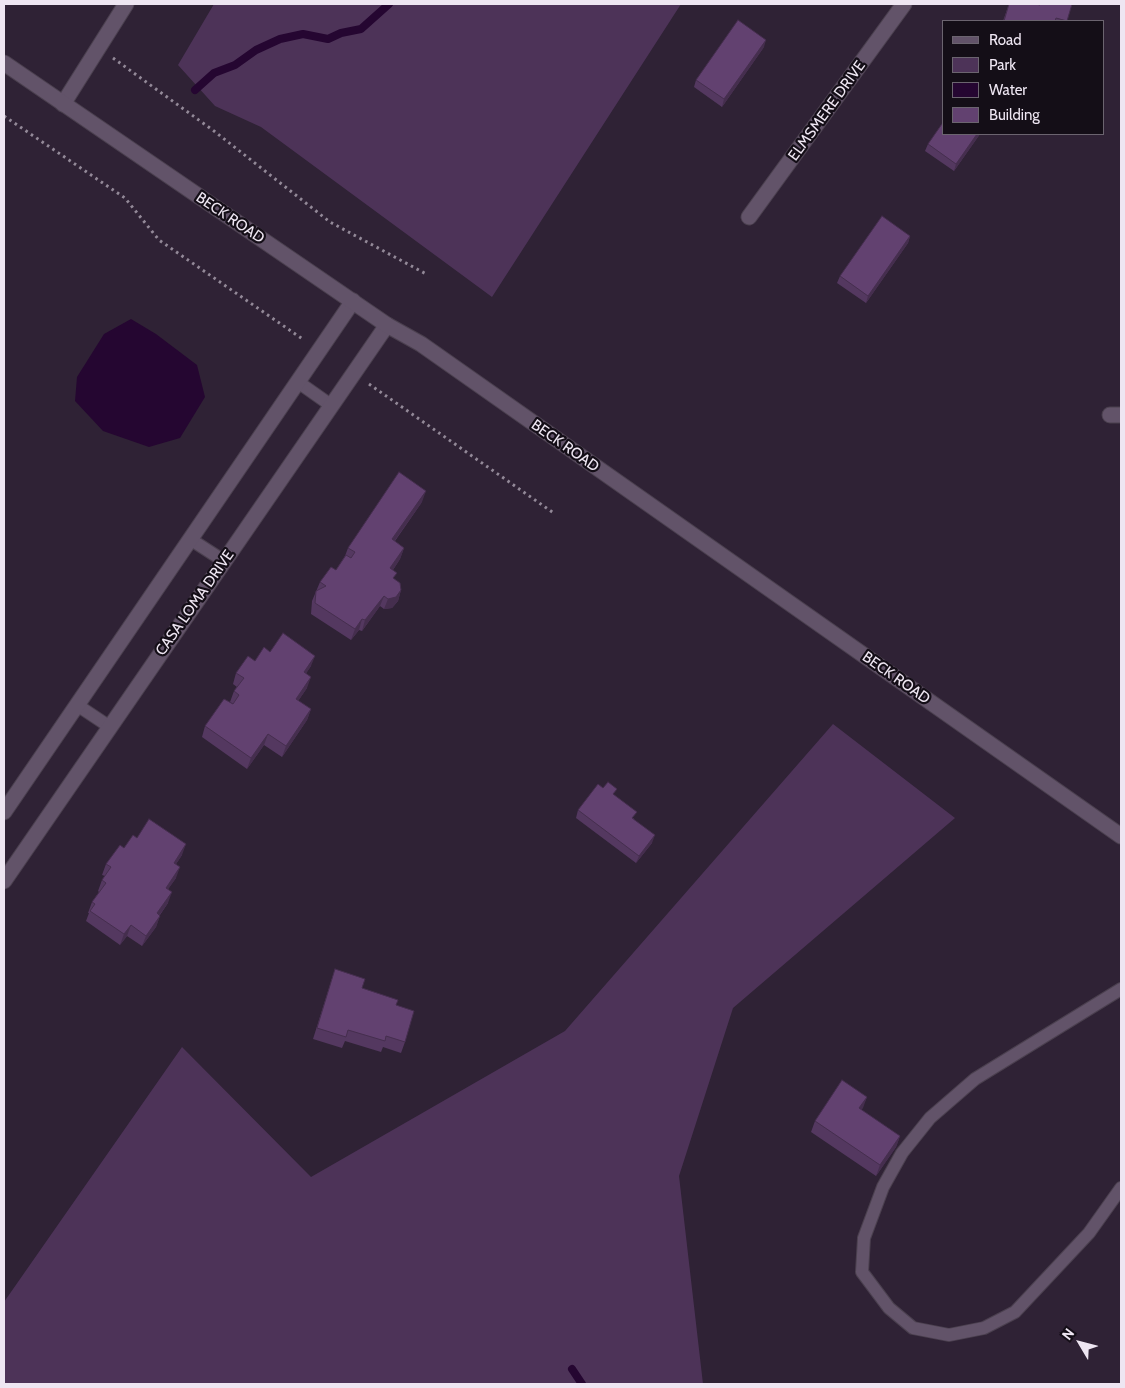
<!DOCTYPE html>
<html>
<head>
<meta charset="utf-8">
<style>
  body { margin:0 }
  #map { position:relative; width:1125px; height:1388px; overflow:hidden; background:#2f2235; font-family:Cabin,sans-serif }
  canvas { display:block }
  .frame { position:absolute; inset:0; border:5px solid #eee6f2; pointer-events:none }
  .legend { position:absolute; left:942px; top:20px; width:162px; height:115px; box-sizing:border-box; background:#140e17; border:1px solid #6b646f; margin:0; padding:6px 9px; list-style:none; font-size:15px; color:#eee6f2 }
  .legend li { display:flex; align-items:center; gap:10px; height:25px }
  .legend b { width:25px; border:1px solid #6b646f }
  .north { position:absolute; left:1055px; top:1318px; width:50px; height:50px; -webkit-text-stroke:4px #140e17; paint-order:stroke; rotate:307deg; font-size:14px; font-weight:700; line-height:20px; text-align:center; color:#eee6f2 }
  .north::after { content:''; display:block; margin:auto; width:18px; height:22px; background:#eee6f2; clip-path:polygon(50% 0,100% 100%,50% 72%,0 100%) }
</style>
</head>
<body>
<div id="map">
<canvas width="1125" height="1388"></canvas>
<div class="frame"></div>
<ul class="legend">
<li><b style="height:6px;background:#625369"></b>Road</li>
<li><b style="height:14px;background:#4d3358"></b>Park</li>
<li><b style="height:14px;background:#250631"></b>Water</li>
<li><b style="height:14px;background:#624170"></b>Building</li>
</ul>
<div class="north">N</div>
</div>
<script>
const ctx = document.querySelector('canvas').getContext('2d');
ctx.lineJoin = 'round';
function paint(path, color) { ctx.fillStyle = color; ctx.fill(path, 'evenodd'); }
const poly = rows => new Path2D(rows.map(r => 'M' + r).join(''));
function strokePath(path, color, width, dash) { ctx.strokeStyle = color; ctx.lineWidth = width; ctx.lineCap = dash ? 'butt' : 'round'; ctx.setLineDash(dash || []); ctx.stroke(path); }
function write(font, color, halo, rows, align = 'center') {
  ctx.font = font + ' Cabin,sans-serif'; ctx.lineWidth = 4.5; ctx.setLineDash([]); ctx.textBaseline = 'middle'; ctx.strokeStyle = halo; ctx.fillStyle = color; for (const [text, x, y, turn = 0] of rows) {
    ctx.save(); ctx.translate(x, y); ctx.rotate((+turn || 0) * Math.PI / 180); ctx.textAlign = isNaN(turn) ? turn : align; if (halo) ctx.strokeText(text, 0, 0); ctx.fillText(text, 0, 0); ctx.restore();
  }
}
const green = poly([
  [214,4,681,4,492,297,261,127,215,106,178,65],
  [833,724,955,818,733,1008,679,1176,703,1384,4,1384,4,1302,182,1047,311,1177,565,1031]
]);
const water = poly([
  [131,319,156,334,197,365,205,397,180,438,149,447,103,431,75,401,77,377,104,334]
]);
const stream = poly([
  [195,90,214,73,235,65,256,50,280,39,303,34,328,39,341,33,361,29,389,4],
  [572,1369,582,1384]
]);
const path = poly([
  [113,58,214,131,330,222,428,275],
  [4,116,125,198,159,240,304,340],
  [369,384,555,514]
]);
const lane = poly([
  [298,382,332,406],
  [190,539,224,561],
  [77,705,110,727],
  [1121,989,975,1079,930,1118,902,1153,883,1187,864,1238,862,1272,889,1308,913,1328,949,1335,984,1328,1015,1312,1089,1233,1121,1188]
]);
const street = poly([
  [63,104,126,4],
  [749,217,904,4],
  [1110,415,1121,415],
  [4,812,353,301],
  [4,881,387,325]
]);
const secondary = poly([
  [4,63,387,325,421,344,1121,836]
]);
const wall = poly([
  [1009,4,1067,21,1003,21],
  [764,47,722,107,694,87,696,80],
  [980,134,954,171,925,151,928,144],
  [910,236,908,243,866,303,837,283,840,276],
  [422,502,395,541,404,548,400,559,393,570,394,579,401,590,398,601,392,608,384,609,380,606,362,631,359,630,351,640,311,614,312,601,320,582,336,570,345,556,348,548],
  [270,652,311,666,306,673,307,688,298,701,311,709,307,720,282,757,264,745,247,769,202,737,205,726,233,704,230,702,234,691,237,687,233,684,236,673],
  [614,795,634,819,634,820,652,843,636,863,576,818,578,810],
  [137,838,182,855,176,864,176,878,168,889,168,903,160,915,156,927,142,946,127,936,120,945,86,921,89,913,88,913,92,902,99,892,98,891,102,880,105,876,102,875,106,864],
  [335,969,362,988,396,1005,405,1042,401,1053,383,1047,381,1052,345,1041,342,1048,313,1039],
  [867,1097,861,1110,900,1136,896,1147,876,1176,811,1132,815,1121]
]);
const shadedWall = poly([
  [766,40,764,47,722,107,724,99],
  [977,134,980,134,954,171,956,164],
  [910,236,908,243,866,303,868,296],
  [426,491,422,502,388,550,392,539],
  [404,548,400,559,387,579,390,568],
  [401,590,398,601,392,608,384,609,388,599],
  [384,596,380,606,362,631,365,620],
  [362,619,359,630,351,640,355,629],
  [315,656,311,666,300,683,304,672],
  [311,677,307,688,292,710,296,699],
  [311,709,307,720,282,757,286,746],
  [268,734,264,745,247,769,251,758],
  [655,835,652,843,636,863,639,856],
  [186,844,182,855,170,873,174,863],
  [180,867,176,878,162,898,166,888],
  [172,892,168,903,153,924,157,913],
  [160,916,156,927,142,946,146,936],
  [131,925,127,936,120,945,124,934],
  [867,1097,863,1108,855,1119,859,1108],
  [900,1136,896,1147,876,1176,880,1165]
]);
const building = poly([
  [1009,4,1036,4,1040,5,1040,4,1072,4,1067,21,1056,18,1055,21,1004,21,1009,4],
  [738,20,766,40,724,99,696,80,738,20],
  [944,121,944,134,977,134,956,164,928,144,944,121],
  [882,216,910,236,868,296,840,276,882,216],
  [399,472,426,491,392,539,404,548,390,568,397,573,393,578,400,583,401,590,396,597,388,599,384,596,365,620,362,619,355,629,315,603,316,591,326,586,320,582,331,567,336,570,346,555,351,558,355,552,348,548,399,472],
  [283,633,315,656,304,672,311,677,296,699,311,709,286,746,268,734,251,758,205,726,224,699,233,704,239,695,234,691,244,678,236,673,248,656,255,661,264,647,270,652,283,633],
  [608,782,617,789,613,794,637,812,632,818,655,835,639,856,578,810,598,784,603,788,608,782],
  [149,819,186,844,174,863,180,867,166,888,172,892,157,913,160,916,146,936,131,925,124,934,90,911,95,904,92,902,106,883,102,880,111,867,106,864,120,845,124,848,133,835,137,838,149,819],
  [335,969,365,979,362,988,398,1000,396,1005,414,1011,405,1042,386,1036,385,1041,348,1030,346,1037,317,1028,335,969],
  [842,1080,867,1097,859,1108,900,1136,880,1165,815,1121,842,1080]
]);
const streetNames = [
  ["ELMSMERE DRIVE",827,111,-54],
  ["BECK ROAD",230,218,34],
  ["BECK ROAD",565,446,35],
  ["CASA LOMA DRIVE",195,603,-55],
  ["BECK ROAD",896,678,35]
];
paint(green, '#4d3358');
paint(water, '#250631');
strokePath(stream, '#250631', 8);
strokePath(lane, '#4b404f', 14);
strokePath(street, '#4b404f', 17);
strokePath(secondary, '#4b404f', 17);
strokePath(path, '#938998', 3, [2.5, 4]);
strokePath(lane, '#625369', 12);
strokePath(street, '#625369', 15);
strokePath(secondary, '#625369', 15);
paint(wall, '#543860');
paint(shadedWall, '#452e4e');
paint(building, '#624170');
strokePath(building, '#452e4e', 1);
write('15px', '#eee6f2', '#140e17', streetNames);
</script>
</body>
</html>
